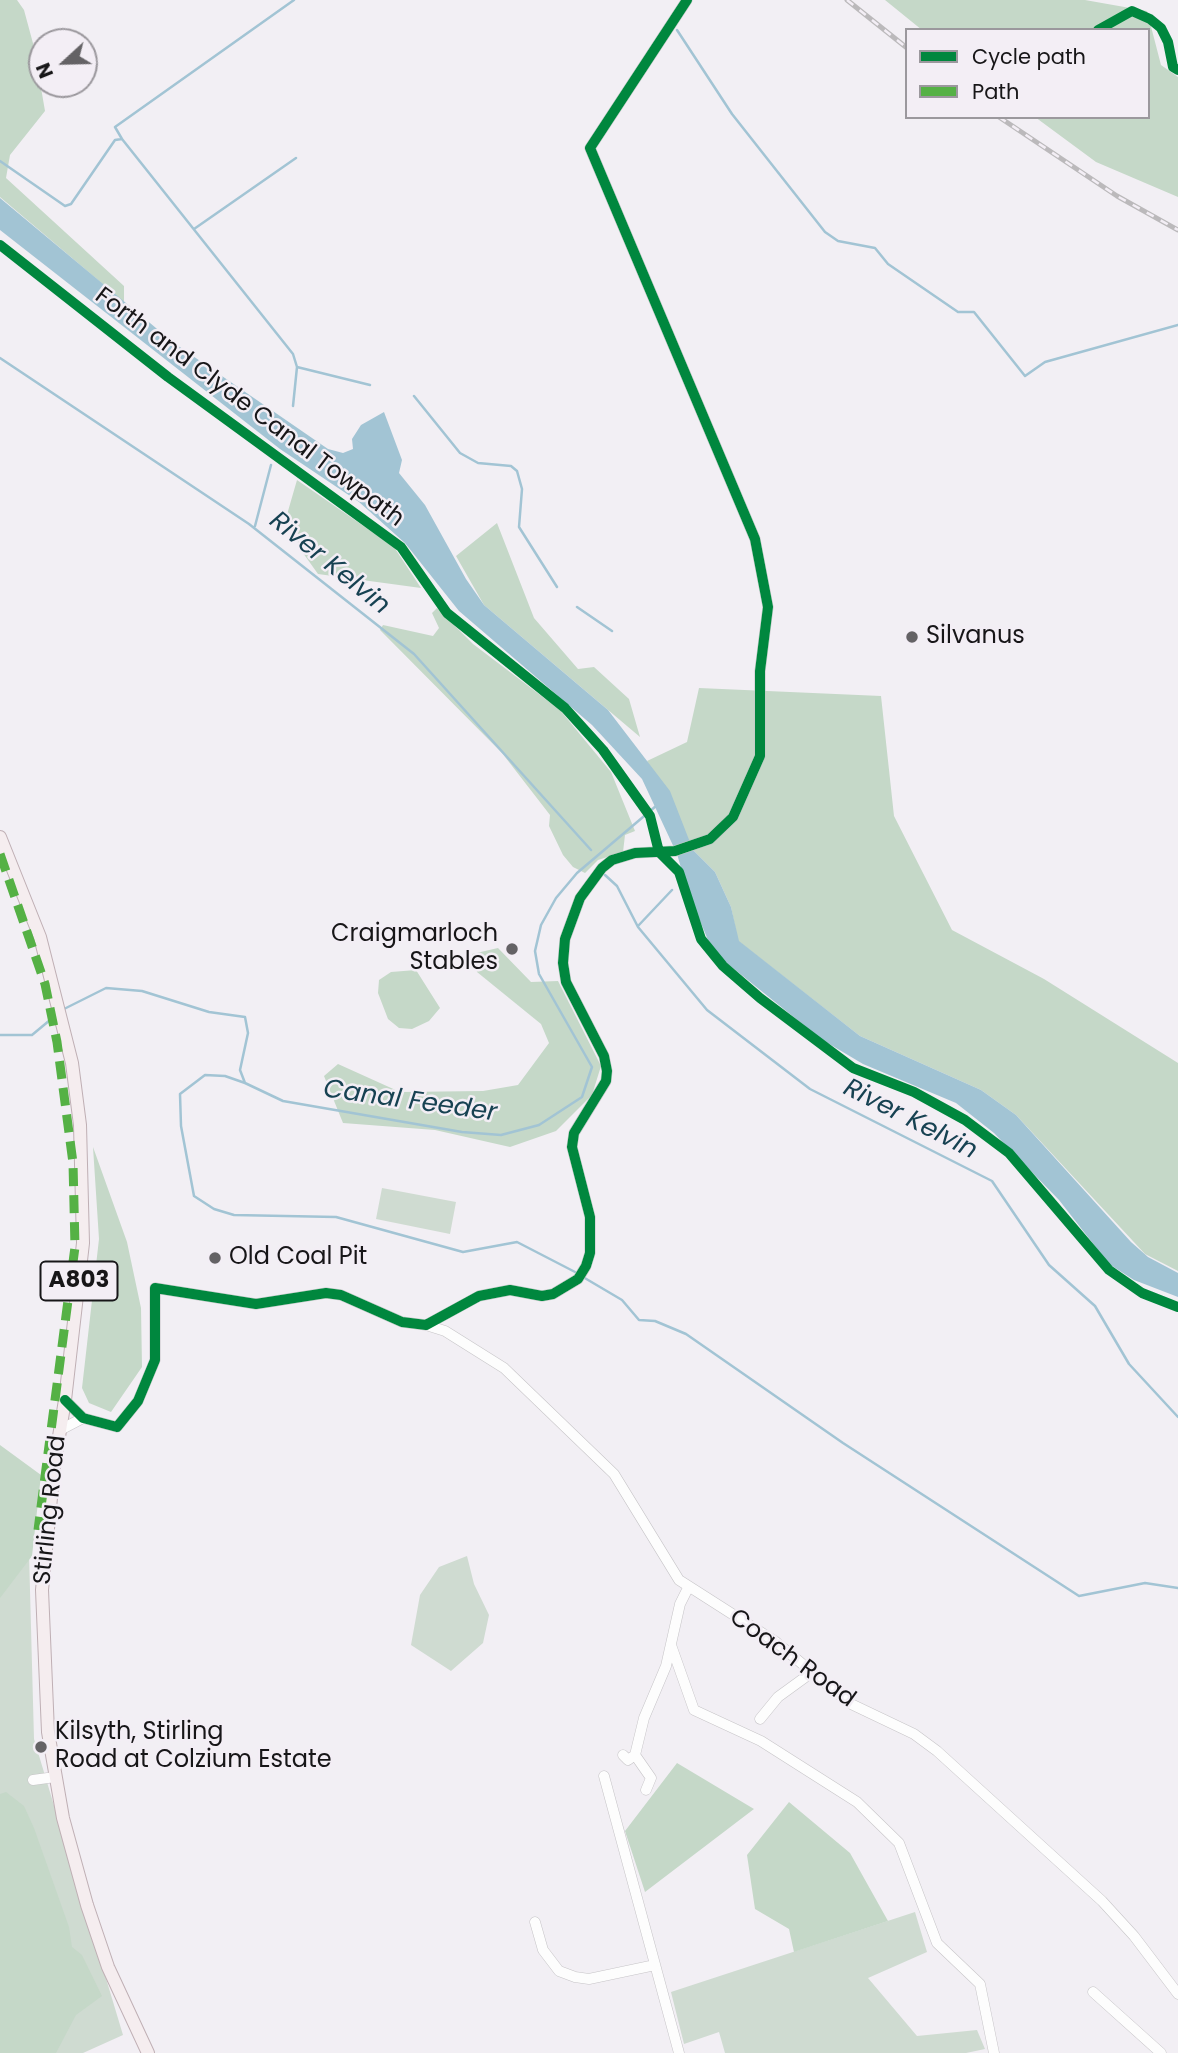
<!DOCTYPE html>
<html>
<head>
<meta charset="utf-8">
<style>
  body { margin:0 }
  #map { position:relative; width:1178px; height:2053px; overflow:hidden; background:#f2eff4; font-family:Poppins,sans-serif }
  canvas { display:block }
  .legend { position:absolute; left:905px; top:28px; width:245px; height:91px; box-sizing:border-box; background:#f3eef5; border:2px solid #9b989d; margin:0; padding:9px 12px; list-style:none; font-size:21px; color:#171618 }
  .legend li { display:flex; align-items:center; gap:14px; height:35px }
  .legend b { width:35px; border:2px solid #9b989d }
  .north { position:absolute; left:28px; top:28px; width:70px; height:70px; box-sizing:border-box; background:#f3eef5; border:2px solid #9b989d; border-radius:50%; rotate:248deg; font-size:19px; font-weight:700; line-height:28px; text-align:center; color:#171618 }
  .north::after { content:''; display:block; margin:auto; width:24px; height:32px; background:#646265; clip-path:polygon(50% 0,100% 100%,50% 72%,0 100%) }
</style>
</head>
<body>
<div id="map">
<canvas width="1178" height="2053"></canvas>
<ul class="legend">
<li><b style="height:9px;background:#00873e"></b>Cycle path</li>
<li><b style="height:9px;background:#55b145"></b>Path</li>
</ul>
<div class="north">N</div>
</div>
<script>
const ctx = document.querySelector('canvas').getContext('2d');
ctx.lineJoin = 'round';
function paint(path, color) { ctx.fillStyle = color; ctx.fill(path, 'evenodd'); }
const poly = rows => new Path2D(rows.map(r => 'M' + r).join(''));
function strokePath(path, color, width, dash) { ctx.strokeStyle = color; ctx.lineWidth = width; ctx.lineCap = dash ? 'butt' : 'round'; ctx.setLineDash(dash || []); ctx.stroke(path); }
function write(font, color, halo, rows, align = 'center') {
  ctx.font = font + ' Poppins,sans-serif'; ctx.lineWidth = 5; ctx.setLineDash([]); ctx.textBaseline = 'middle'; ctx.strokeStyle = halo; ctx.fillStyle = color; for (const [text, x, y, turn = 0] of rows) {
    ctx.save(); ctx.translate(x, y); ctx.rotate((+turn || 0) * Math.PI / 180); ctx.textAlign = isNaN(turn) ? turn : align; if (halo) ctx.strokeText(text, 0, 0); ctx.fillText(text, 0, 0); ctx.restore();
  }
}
const green = poly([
  [382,1188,456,1202,450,1234,376,1219],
  [29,1553,34,1739,123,2035,83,2053,0,2053,0,1567],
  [467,1556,474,1584,489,1615,483,1643,451,1671,411,1645,420,1595,439,1567],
  [915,1912,927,1952,868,1978,917,2036,977,2030,985,2049,966,2053,725,2053,719,2032,684,2044,671,1992]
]);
const forest = poly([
  [0,0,17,0,24,10,34,47,45,111,10,155,6,178,124,286,124,302,0,197],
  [885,0,1085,0,1147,11,1161,65,1178,77,1178,197,1096,162,1035,117,1148,117,1148,30,922,30],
  [297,480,394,547,421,588,318,574,303,553,286,518],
  [497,523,534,618,578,669,594,667,629,699,640,737,484,605,456,556],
  [437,608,473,644,560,710,611,772,635,831,625,835,623,852,598,860,585,873,573,867,563,855,549,826,550,815,502,753,380,630,383,625,433,636,439,628,432,613],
  [699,688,881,696,894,816,952,930,1044,979,1178,1063,1178,1271,1145,1254,1016,1115,981,1090,860,1036,738,941,731,907,715,872,693,850,647,761,687,742],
  [498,948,531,982,558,981,601,1066,592,1095,556,1131,510,1147,435,1130,343,1123,324,1076,338,1064,400,1092,483,1091,518,1085,549,1043,541,1024,477,972,472,954],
  [416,970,440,1008,429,1021,412,1029,399,1028,388,1019,378,993,379,980,391,972],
  [93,1147,127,1242,141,1308,142,1367,111,1412,89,1403,82,1388,99,1239],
  [0,1445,41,1475,32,1556,0,1598],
  [677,1763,754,1809,645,1892,625,1831],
  [6,1792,24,1806,34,1828,69,1927,72,1947,82,1955,102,1996,76,2015,56,2053,0,2053,0,1794],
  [789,1802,850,1853,888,1921,794,1952,789,1929,755,1909,747,1855]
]);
const water = poly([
  [0,198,174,343,328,449,343,453,353,449,352,439,361,425,384,412,402,460,399,473,425,505,466,579,484,605,608,710,670,791,693,850,715,872,731,907,739,941,860,1036,981,1090,1016,1115,1131,1242,1148,1257,1178,1273,1178,1297,1134,1280,1109,1264,1059,1200,994,1133,956,1103,863,1064,821,1039,713,952,688,892,677,854,642,779,592,725,459,611,405,543,359,502,280,449,0,230]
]);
const stream = poly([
  [677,30,732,114,825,232,838,241,875,248,888,264,958,312,974,312,1025,376,1045,362,1178,325],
  [122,139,115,127,294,0],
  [0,161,65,206,71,204,115,140,122,139,293,354,297,367,293,406],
  [194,229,296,158],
  [0,358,249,524,414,654,591,850],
  [297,367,370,385],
  [414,396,460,453,478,463,511,466,517,471,522,489,519,527,557,587],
  [255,526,271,465],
  [577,607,612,631],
  [605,875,617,886,638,927,707,1010,810,1089,992,1181,1049,1265,1095,1306,1129,1364,1178,1417],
  [638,926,672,890],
  [64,1009,106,988,142,991,209,1012,245,1017,248,1033,240,1070,245,1083,225,1076,205,1075,180,1094,181,1126,194,1196,214,1209,234,1215,336,1217,463,1252,517,1242,577,1273],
  [0,1035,32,1035,56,1015],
  [245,1083,283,1101,462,1132,501,1135,539,1125,582,1097,592,1067,539,974,535,951,541,925,556,898,577,873,656,806],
  [583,1277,622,1300,639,1320,655,1321,686,1334,843,1443,1079,1596,1145,1583,1178,1588]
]);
const minor = poly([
  [426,1325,445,1331,504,1368,614,1474,679,1580,776,1642,849,1703,914,1734,937,1751,1102,1901,1134,1936,1178,1994],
  [65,1400,83,1418,117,1427,138,1401,155,1360,155,1288,256,1304,326,1293,341,1295,402,1322,426,1325,479,1296,510,1290,542,1296,553,1294,578,1279,586,1266,590,1253,590,1217,572,1147,574,1133,606,1081,607,1071,604,1056,566,982,563,963,565,939,580,898,602,868,612,860,635,853,675,851,710,839,733,817,760,756,760,671,768,607,755,539,590,148,687,0],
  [60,1430,83,1418],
  [671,1645,694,1710,761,1741,857,1802,899,1843,937,1943,980,1984,994,2053],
  [760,1719,778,1697,811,1673],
  [623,1755,628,1760,635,1755,644,1718,666,1666,680,1604,688,1588],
  [635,1755,651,1778,646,1790],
  [604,1776,679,2053],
  [33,1780,55,1777],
  [535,1922,543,1950,559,1971,575,1977,589,1979,655,1965],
  [1093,1992,1161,2053]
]);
const major = poly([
  [0,837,40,937,72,1063,80,1125,83,1243,65,1400,54,1467,42,1590,48,1732,63,1818,87,1905,108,1967,148,2053]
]);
const rail = poly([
  [847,0,907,48],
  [999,117,1117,196,1178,230]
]);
const quiet = poly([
  [0,854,45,984,57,1042,73,1163,75,1247,38,1530]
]);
const cycleway = poly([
  [1098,30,1132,11,1150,19,1161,28,1168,42,1173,67,1178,70],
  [0,245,168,377,401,547,447,613,565,708,603,750,650,816,659,852,679,872,701,939,723,966,760,998,853,1068,914,1092,965,1120,1009,1153,1109,1270,1142,1293,1178,1307],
  [65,1400,83,1418,117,1427,138,1401,155,1360,155,1288,256,1304,326,1293,341,1295,402,1322,426,1325,479,1296,510,1290,542,1296,553,1294,578,1279,586,1266,590,1253,590,1217,572,1147,574,1133,606,1081,607,1071,604,1056,566,982,563,963,565,939,580,898,602,868,612,860,635,853,675,851,710,839,733,817,760,756,760,671,768,607,755,539,590,148,687,0]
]);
const markers = [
  [912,637,7,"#646265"],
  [512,949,7,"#646265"],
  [215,1258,7,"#646265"],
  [41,1747,7,"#646265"]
];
const shields = [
  [79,1281,77]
];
const shieldNames = [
  ["A803",79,1281]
];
const streetNames = [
  ["Forth and Clyde Canal Towpath",249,408,37],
  ["Stirling Road",51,1510,-84],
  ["Coach Road",792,1659,36]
];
const poiNames = [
  ["Silvanus",926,637],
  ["Craigmarloch",498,935,"right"],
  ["Stables",498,963,"right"],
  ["Old Coal Pit",229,1258],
  ["Kilsyth, Stirling",55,1733],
  ["Road at Colzium Estate",55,1761]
];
const waterNames = [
  ["River Kelvin",329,564,39],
  ["Canal Feeder",410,1102,8],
  ["River Kelvin",910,1120,27]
];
paint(green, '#cfdbd1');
paint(forest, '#c5d8c8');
paint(water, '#a2c4d4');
strokePath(stream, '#a2c4d4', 2.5);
strokePath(minor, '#c6c4c7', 11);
strokePath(major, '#bfafb4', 14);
strokePath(minor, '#fdfdfd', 10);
strokePath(major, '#f5edef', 12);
strokePath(rail, '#bbb9bb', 5);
strokePath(rail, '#f3eef5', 2.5, [8]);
strokePath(quiet, '#55b145', 9, [18, 9]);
strokePath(cycleway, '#00873e', 10);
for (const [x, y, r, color] of markers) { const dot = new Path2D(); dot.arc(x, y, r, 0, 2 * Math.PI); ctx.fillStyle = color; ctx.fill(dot); strokePath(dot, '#f3eef5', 2.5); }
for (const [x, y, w] of shields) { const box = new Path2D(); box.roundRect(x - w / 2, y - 19.5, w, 39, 5); ctx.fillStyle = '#f3eef5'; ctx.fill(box); strokePath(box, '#171618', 2); }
write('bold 23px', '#171618', null, shieldNames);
write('24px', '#171618', '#f3eef5', streetNames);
write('24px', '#171618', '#f3eef5', poiNames, 'left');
write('italic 26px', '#174252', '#f3eef5', waterNames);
</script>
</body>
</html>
